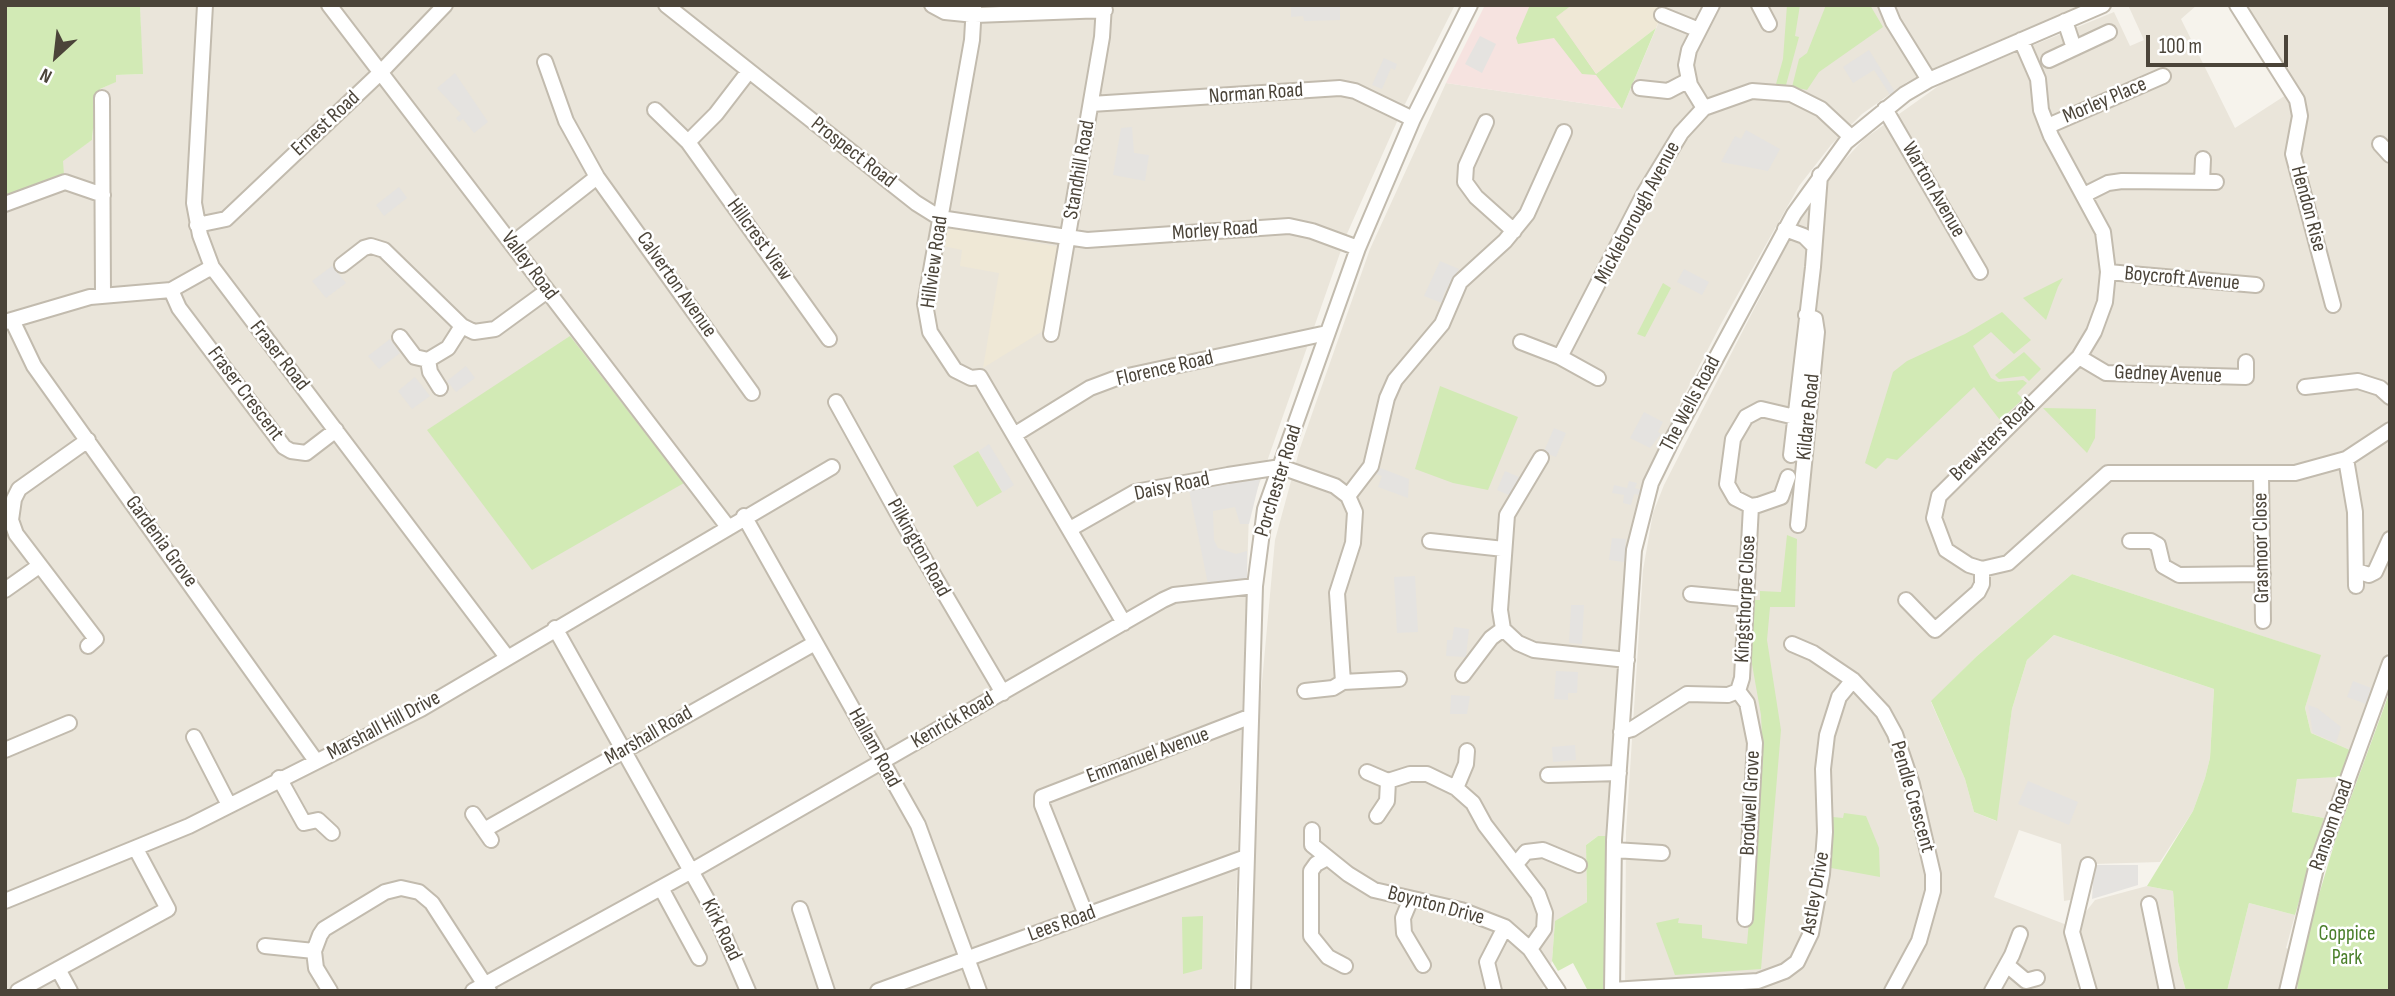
<!DOCTYPE html>
<html>
<head>
<meta charset="utf-8">
<style>
  body { margin:0 }
  #map { position:relative; width:2395px; height:996px; overflow:hidden; background:#f6f3ec; font-family:"Sofia Sans Condensed",sans-serif }
  canvas { display:block }
  .frame { position:absolute; inset:0; border:7px solid #4b4439; pointer-events:none }
  .north { position:absolute; left:21px; top:21px; width:70px; height:70px; -webkit-text-stroke:5px #fff; paint-order:stroke; rotate:207deg; font-size:19px; font-weight:700; line-height:28px; text-align:center; color:#4b4439 }
  .north::after { content:''; display:block; margin:auto; width:24px; height:32px; background:#4b4439; clip-path:polygon(50% 0,100% 100%,50% 72%,0 100%) }
  .scale { position:absolute; left:2146px; top:35px; width:142px; height:32px; box-sizing:border-box; border:4px solid #4b4439; border-top:0; padding-left:9px; font-size:21px; line-height:24px; white-space:nowrap; color:#4b4439; -webkit-text-stroke:5px #fff; paint-order:stroke }
</style>
</head>
<body>
<div id="map">
<canvas width="2395" height="996"></canvas>
<div class="frame"></div>
<div class="north">N</div>
<div class="scale">100 m</div>
</div>
<script>
const ctx = document.querySelector('canvas').getContext('2d');
ctx.lineJoin = 'round';
function paint(path, color) { ctx.fillStyle = color; ctx.fill(path, 'evenodd'); }
const poly = rows => new Path2D(rows.map(r => 'M' + r).join(''));
function strokePath(path, color, width, dash) { ctx.strokeStyle = color; ctx.lineWidth = width; ctx.lineCap = dash ? 'butt' : 'round'; ctx.setLineDash(dash || []); ctx.stroke(path); }
function write(font, color, halo, rows, align = 'center') {
  ctx.font = font + ' "Sofia Sans Condensed",sans-serif'; ctx.lineWidth = 5; ctx.setLineDash([]); ctx.textBaseline = 'middle'; ctx.strokeStyle = halo; ctx.fillStyle = color; for (const [text, x, y, turn = 0] of rows) {
    ctx.save(); ctx.translate(x, y); ctx.rotate((+turn || 0) * Math.PI / 180); ctx.textAlign = isNaN(turn) ? turn : align; if (halo) ctx.strokeText(text, 0, 0); ctx.fillText(text, 0, 0); ctx.restore();
  }
}
const residential = poly([
  [140,5,1455,5,1404,106,1346,236,1249,513,1233,991,5,991,5,198,92,140,98,95,100,89,115,82,116,75,142,74],
  [1666,5,2082,5,1907,82,1862,114,1831,145,1799,186,1721,324,1680,403,1648,474,1637,505,1629,542,1607,836,1598,836,1586,845,1587,902,1555,922,1552,961,1545,986,1539,991,1250,991,1257,737,1275,540,1300,448,1370,249,1446,83,1622,109],
  [2128,5,2197,5,2181,19,2235,128,2286,95,2227,5,2390,5,2390,647,2350,750,2311,733,2305,708,2320,655,2072,574,1977,656,1931,702,1965,779,1974,812,1996,821,2012,709,2027,660,2054,635,2214,689,2210,758,2205,778,2193,811,2160,862,2093,864,2076,899,2064,901,2061,844,2019,830,1994,897,2067,925,2081,985,2073,991,1625,991,1626,832,1643,570,1653,513,1664,485,1797,225,1839,166,1864,139,1944,82,2114,12,2130,46,2144,40],
  [2340,777,2324,818,2292,812,2297,778],
  [2147,886,2173,891,2178,962,2186,991,2095,991,2081,948,2081,918,2095,900],
  [2249,903,2295,915,2286,948,2301,954,2297,991,2227,991]
]);
const education = poly([
  [1572,5,1666,5,1656,28,1596,74,1555,17],
  [952,228,1060,247,1046,329,983,368,999,273,960,266,962,250,943,246,945,232]
]);
const medical = poly([
  [1485,5,1572,5,1556,17,1622,109,1446,83]
]);
const green = poly([
  [5,5,140,5,143,74,116,75,116,82,100,89,98,123,93,129,92,140,63,161,64,175,5,198],
  [1530,5,1572,5,1556,17,1596,74,1656,28,1622,109,1596,75,1582,74,1554,38,1518,44,1516,38],
  [1787,5,1800,5,1795,36,1799,37,1786,85,1776,84,1783,59],
  [1826,5,1870,5,1883,27,1819,72,1807,90,1792,87,1799,59,1807,53],
  [2063,278,2058,287,2046,320,2023,298],
  [1663,283,1671,288,1645,337,1637,334],
  [2002,312,2031,340,2014,354,1991,332,1973,346,1991,378,1998,382,2023,380,2027,383,2017,393,2023,399,2000,420,1974,387,1897,460,1887,458,1876,469,1865,463,1893,372,1907,361,1965,334],
  [570,336,684,483,532,570,427,430],
  [2024,352,2041,369,2029,381,2024,376,1999,379,1995,375],
  [1440,386,1518,417,1488,490,1453,483,1415,469],
  [2043,408,2096,409,2095,438,2087,453],
  [978,451,1002,492,977,507,953,466],
  [1787,535,1797,539,1795,607,1770,607,1767,640,1781,730,1761,969,1675,975,1656,923,1679,918,1678,923,1702,925,1702,938,1747,944,1763,759,1761,715,1750,653,1755,600,1760,600,1760,591,1781,592],
  [2072,574,2321,655,2305,708,2311,733,2350,750,2340,777,2297,779,2292,812,2324,818,2295,915,2249,903,2227,991,2186,991,2178,962,2173,891,2147,886,2193,811,2205,778,2210,758,2214,689,2054,635,2027,660,2012,709,1997,821,1974,812,1965,779,1931,701,1977,656],
  [2390,691,2390,991,2297,991,2301,954,2336,838],
  [1844,813,1866,816,1879,848,1880,877,1831,868,1833,817,1843,818],
  [1598,836,1607,836,1607,991,1588,991,1573,963,1558,971,1552,961,1555,921,1587,902,1586,845],
  [1203,916,1202,969,1183,974,1182,917]
]);
const parking = poly([
  [1291,5,1340,5,1340,20,1304,21,1303,16,1291,17],
  [1480,36,1496,44,1482,73,1465,64],
  [1869,50,1897,95,1892,98,1874,70,1853,83,1843,67],
  [1384,58,1397,64,1395,70,1391,68,1382,89,1372,85],
  [455,73,488,122,474,133,463,119,459,122,456,118,461,114,437,88],
  [1132,127,1134,153,1149,155,1145,181,1113,175,1121,128],
  [1746,130,1780,149,1768,171,1721,162,1735,136,1741,139],
  [399,187,407,198,384,216,376,205],
  [1440,261,1459,269,1444,293,1442,303,1424,296],
  [332,266,346,283,326,298,312,281],
  [1684,269,1709,282,1702,295,1677,282],
  [390,339,400,353,379,369,368,356],
  [466,366,475,378,456,392,447,381],
  [415,377,430,396,412,409,398,391],
  [1644,412,1663,422,1658,432,1661,434,1650,448,1630,438],
  [1554,428,1566,433,1556,457,1548,454,1546,458,1542,456],
  [989,444,1014,485,1003,492,979,451],
  [1375,466,1409,479,1408,498,1378,487,1382,476,1373,473],
  [1505,471,1519,477,1511,496,1497,490],
  [1260,479,1249,524,1240,524,1235,507,1213,511,1214,540,1218,548,1236,554,1247,551,1247,580,1208,584,1189,490],
  [1629,481,1637,483,1635,488,1641,490,1640,495,1634,494,1631,505,1623,503,1624,495,1612,493,1614,485,1627,488],
  [1612,538,1626,539,1625,545,1628,546,1624,562,1609,560],
  [1415,576,1418,632,1397,633,1394,577],
  [1571,605,1584,605,1582,644,1569,643],
  [1454,627,1469,629,1466,657,1446,656,1447,640,1452,640],
  [1556,671,1578,672,1577,693,1568,693,1568,700,1554,699],
  [2353,681,2371,688,2366,704,2347,697],
  [1451,695,1470,696,1467,714,1450,714],
  [2308,705,2317,708,2341,727,2336,743,2313,733],
  [1575,745,1576,760,1553,762,1552,747],
  [2028,781,2078,802,2069,825,2018,804],
  [2094,865,2138,865,2138,885,2092,899]
]);
const minor = poly([
  [205,5,194,203,200,235,212,267,507,657],
  [329,5,728,527],
  [666,5,916,203,940,218,1087,240,1289,226,1312,231,1358,248],
  [932,5,945,12,975,15,1105,10],
  [974,5,972,40,925,304,930,332,955,370,971,378,980,377,1124,623],
  [1759,5,1769,24],
  [1886,5,1893,22,1929,80],
  [2237,5,2297,100,2300,116,2293,154,2333,305],
  [1662,15,1699,30],
  [2065,21,2074,48],
  [2021,40,2038,79,2041,110,2051,136,2103,232,2108,272,2105,302,2094,332,2079,357,1939,496,1934,518,1946,550,1969,565,1982,569,2008,563,2108,473,2295,473,2346,459,2390,430],
  [2049,60,2109,32],
  [545,62,566,121,597,177,752,393],
  [1640,88,1668,91,1689,80],
  [102,98,103,295],
  [1091,104,1340,88,1355,91,1413,119],
  [1704,108,1690,85,1686,65,1689,50,1712,5],
  [1885,109,1980,272],
  [655,110,688,142,829,339],
  [1486,122,1466,166,1465,182,1476,197,1514,231],
  [2048,126,2163,76],
  [688,142,716,114,749,71],
  [2380,144,2390,155],
  [2202,182,2203,159],
  [2084,195,2108,183,2122,181,2216,182],
  [5,204,65,182,103,195],
  [197,225,226,219,380,73,445,5],
  [1785,229,1804,236,1814,246],
  [513,243,597,177],
  [342,265,364,248,371,246,384,250,462,326,474,332,495,329,547,291],
  [2108,272,2256,285],
  [171,290,179,308,284,447,291,451,306,453,336,430],
  [12,320,34,366,316,761],
  [5,322,90,297,171,290,212,267],
  [1051,334,1102,37,1104,5],
  [400,337,415,357,428,360,448,348,462,326],
  [1521,342,1560,357,1598,378],
  [1560,357,1644,194,1681,133,1704,108,1752,91,1791,94,1821,109,1851,137],
  [2079,357,2106,373,2246,377,2246,362],
  [428,360,430,372,440,388],
  [2305,387,2358,381,2380,388,2390,397],
  [836,402,903,523,1003,693],
  [1014,435,1090,388,1114,379,1327,333],
  [88,440,19,489,14,499,11,520,16,534,96,639,88,646],
  [1791,455,1813,267,1820,175],
  [1541,458,1507,515,1500,610,1503,629,1518,643,1534,650,1627,660],
  [2346,459,2355,512,2356,586],
  [2261,475,2263,621],
  [1788,477,1781,497,1758,505,1751,506,1735,498,1727,484,1733,439,1746,417,1761,409,1795,417],
  [1348,496,1371,466,1387,398,1395,380,1442,324,1460,282,1505,241,1527,214,1564,132],
  [744,516,918,825,979,991],
  [1798,525,1817,332,1815,319,1806,315],
  [1070,529,1135,492,1228,475,1281,467,1335,486,1348,496,1355,512,1353,543,1337,593,1343,682,1399,679],
  [1430,541,1504,549],
  [2130,541,2151,541,2158,545,2163,566,2179,575,2263,574],
  [2357,571,2369,575,2375,572,2390,539],
  [5,590,39,566],
  [1691,594,1745,599],
  [1906,600,1935,630,1978,592,1982,584,1982,569],
  [555,628,714,912,748,991],
  [1792,644,1813,653,1853,680,1883,712,1895,734,1912,784,1933,874,1933,891,1919,941,1892,991],
  [1463,675,1491,638,1503,629],
  [1305,691,1333,688,1343,682],
  [1738,691,1747,703,1755,743,1745,919],
  [1738,691,1742,678,1751,506],
  [1621,732,1632,729,1687,694,1728,695,1738,691],
  [194,737,229,805],
  [5,750,69,723],
  [1367,772,1388,781,1410,774,1427,774,1456,788,1473,803,1485,825,1538,894,1545,913,1544,929,1530,949],
  [1548,775,1619,773],
  [279,778,304,823,318,820,332,833],
  [1456,788,1466,764,1467,751],
  [473,814,491,840],
  [1377,816,1387,801,1388,781],
  [484,830,815,643],
  [1312,830,1312,845,1348,874,1374,890,1461,910,1505,927,1530,949,1558,991],
  [1614,850,1662,853],
  [1327,858,1316,864,1311,871,1311,936,1328,957,1345,966],
  [1516,864,1526,852,1543,850,1579,865],
  [2088,865,2072,932,2089,991],
  [661,888,699,958],
  [5,901,189,826,421,709,832,467],
  [1410,901,1403,918,1404,933,1423,965],
  [2149,904,2167,991],
  [800,909,827,991],
  [1086,915,1042,805,1042,797,1249,717],
  [265,946,314,951],
  [2007,965,2026,981,2037,978],
  [58,969,70,991],
  [1612,990,1758,981,1785,971,1797,962,1811,933,1822,874,1825,832,1823,769,1827,735,1839,697,1853,680],
  [18,991,168,909,136,849],
  [330,991,316,968,314,951,320,935,324,929,385,892,401,888,419,892,432,903,489,991],
  [473,991,695,869,1163,600,1174,595,1255,586],
  [878,991,1246,857],
  [1243,991,1255,586,1265,509,1358,248,1413,119,1470,5],
  [1494,991,1487,962,1505,927],
  [1612,991,1614,840,1634,550,1651,483,1673,438,1794,214,1846,142,1905,94,1929,80,2103,5],
  [1992,991,2012,955,2020,934],
  [2287,991,2317,864,2390,663]
]);
const streetNames = [
  ["Norman Road",1256,94,-4],
  ["Morley Place",2105,101,-23],
  ["Ernest Road",326,124,-43],
  ["Prospect Road",853,153,38],
  ["Standhill Road",1080,170,-80],
  ["Warton Avenue",1933,190,60],
  ["Hendon Rise",2308,209,75],
  ["Mickleborough Avenue",1638,213,-62],
  ["Morley Road",1215,231,-4],
  ["Hillcrest View",759,240,54],
  ["Hillview Road",935,262,-82],
  ["Valley Road",529,266,53],
  ["Boycroft Avenue",2182,279,5],
  ["Calverton Avenue",676,285,55],
  ["Fraser Road",279,356,52],
  ["Florence Road",1165,369,-13],
  ["Gedney Avenue",2168,375,2],
  ["Fraser Crescent",245,394,53],
  ["The Wells Road",1691,404,-62],
  ["Kildare Road",1809,417,-84],
  ["Brewsters Road",1993,440,-44],
  ["Porchester Road",1279,481,-73],
  ["Daisy Road",1172,487,-12],
  ["Gardenia Grove",161,542,54],
  ["Pilkington Road",918,548,61],
  ["Grasmoor Close",2262,548,-91],
  ["Kingsthorpe Close",1746,599,-87],
  ["Kenrick Road",953,721,-30],
  ["Marshall Hill Drive",384,726,-28],
  ["Marshall Road",649,736,-30],
  ["Hallam Road",874,748,61],
  ["Emmanuel Avenue",1148,756,-20],
  ["Pendle Crescent",1912,797,74],
  ["Brodwell Grove",1751,803,-87],
  ["Ransom Road",2332,825,-71],
  ["Astley Drive",1816,893,-80],
  ["Boynton Drive",1436,906,15],
  ["Lees Road",1062,924,-20],
  ["Kirk Road",721,930,64]
];
const parkNames = [
  ["Coppice",2347,935],
  ["Park",2347,959]
];
paint(residential, '#eae5da');
paint(education, '#efe8d6');
paint(medical, '#f6e3e0');
paint(green, '#d2eab5');
paint(parking, '#e5e3e0');
strokePath(minor, '#c2bbae', 18);
strokePath(minor, '#fff', 14);
write('21px', '#4b4439', '#fff', streetNames);
write('21px', '#4a7f2a', '#fff', parkNames);
</script>
</body>
</html>
